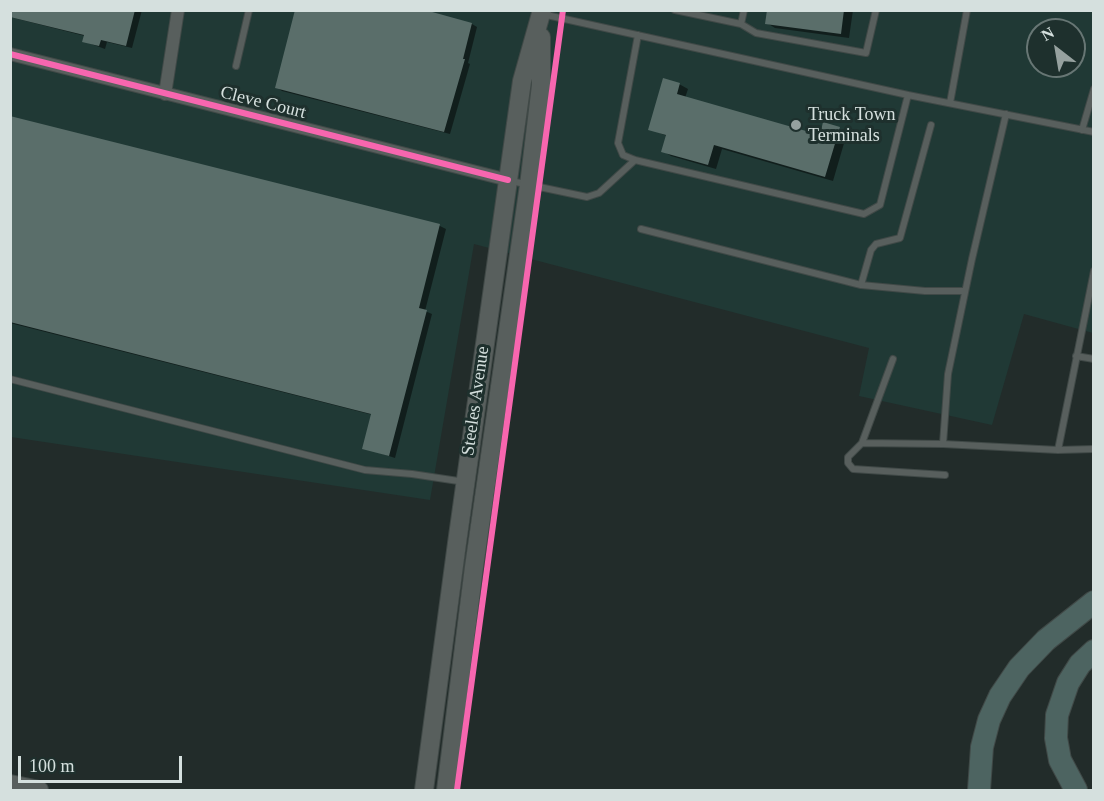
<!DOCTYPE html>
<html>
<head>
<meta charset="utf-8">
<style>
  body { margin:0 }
  #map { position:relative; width:1104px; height:801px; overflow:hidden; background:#222c2a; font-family:Georgia,serif }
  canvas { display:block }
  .frame { position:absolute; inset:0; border:12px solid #d5e0de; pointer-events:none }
  .north { position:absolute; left:1026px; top:18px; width:60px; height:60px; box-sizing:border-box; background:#1e302d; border:2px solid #677674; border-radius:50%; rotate:329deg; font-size:16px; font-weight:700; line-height:24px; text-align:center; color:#d5e0de }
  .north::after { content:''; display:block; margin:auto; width:21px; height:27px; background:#96a19f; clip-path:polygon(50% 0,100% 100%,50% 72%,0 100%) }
  .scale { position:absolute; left:18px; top:756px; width:164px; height:27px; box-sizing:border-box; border:3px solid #d5e0de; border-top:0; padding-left:8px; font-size:18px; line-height:21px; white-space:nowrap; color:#d5e0de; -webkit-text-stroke:4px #1e302d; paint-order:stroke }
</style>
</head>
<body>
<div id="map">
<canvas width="1104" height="801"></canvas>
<div class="frame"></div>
<div class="north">N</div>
<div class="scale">100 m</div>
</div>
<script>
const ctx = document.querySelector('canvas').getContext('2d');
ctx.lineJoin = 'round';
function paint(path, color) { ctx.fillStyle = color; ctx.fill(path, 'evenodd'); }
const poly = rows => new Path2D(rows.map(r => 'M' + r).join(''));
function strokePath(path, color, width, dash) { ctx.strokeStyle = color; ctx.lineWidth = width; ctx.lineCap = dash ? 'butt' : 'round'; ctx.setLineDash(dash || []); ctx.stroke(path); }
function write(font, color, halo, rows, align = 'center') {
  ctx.font = font + ' Georgia,serif'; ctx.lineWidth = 6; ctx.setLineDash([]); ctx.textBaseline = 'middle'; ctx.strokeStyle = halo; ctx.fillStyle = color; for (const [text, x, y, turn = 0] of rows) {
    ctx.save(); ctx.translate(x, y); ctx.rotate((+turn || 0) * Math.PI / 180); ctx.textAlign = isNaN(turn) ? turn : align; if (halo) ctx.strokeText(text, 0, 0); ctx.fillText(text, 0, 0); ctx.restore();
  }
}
const built = poly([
  [10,11,1093,11,1093,333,1024,314,992,425,859,396,869,348,474,244,430,500,11,437],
  [1038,30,1074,30,1074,66,1038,66]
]);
const shadow = poly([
  [10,10,142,10,132,48,107,42,105,49,83,41,85,36,10,17],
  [769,10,853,10,849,38,775,28,767,23],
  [472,24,477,27,468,63,470,64,450,134,282,91,276,87],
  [679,84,688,89,685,98,821,137,839,129,847,133,833,181,722,149,716,169,671,156,663,151,667,136,650,129],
  [10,117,440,226,446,229,425,311,432,314,395,458,364,448,373,415,10,323]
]);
const building = poly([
  [10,10,135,10,126,46,101,40,99,46,82,42,84,35,10,17],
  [295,10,425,10,472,23,463,59,465,59,444,132,275,88],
  [767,10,844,10,841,34,765,24],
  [663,78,680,83,677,94,820,135,823,122,840,127,825,177,714,145,708,165,661,152,666,135,648,130],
  [10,116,440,224,419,308,427,310,389,456,362,449,371,414,10,322]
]);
const service = poly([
  [675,10,741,24,744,10],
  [542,14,908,95,880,205,864,214,635,160,623,155,618,143,638,35],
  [741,24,756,33,866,53,876,10],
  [236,66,249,10],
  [908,95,1094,132],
  [950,103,967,10],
  [1082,130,1094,89],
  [511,181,587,197,599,193,635,160],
  [641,229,861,285,925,291,965,291],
  [861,285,871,250,876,244,900,238,931,125],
  [1076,356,1094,359],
  [893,359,862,443,943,444,948,374,972,259,1006,114],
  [10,379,365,470,412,474,465,482],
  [862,443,848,457,848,463,853,469,945,475],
  [943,444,1058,450,1094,449],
  [1058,450,1094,271]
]);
const minor = poly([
  [10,54,508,180],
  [165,94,178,10]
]);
const secondary = poly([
  [10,784,39,790],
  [424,790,457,543,522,81,542,10],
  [446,790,474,567,529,185,541,85,541,37]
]);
const motorway = poly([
  [979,790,982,747,989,720,1000,696,1019,668,1046,640,1094,602],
  [1076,790,1060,760,1056,738,1057,715,1068,683,1080,664,1094,651]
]);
const cycleway = poly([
  [10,54,508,180],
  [457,790,563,10]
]);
const markers = [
  [796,125,6,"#96a19f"]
];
const streetNames = [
  ["Cleve Court",263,103,14],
  ["Steeles Avenue",476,401,-82]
];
const poiNames = [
  ["Truck Town",808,115],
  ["Terminals",808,136]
];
paint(built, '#203935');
paint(shadow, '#0007');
paint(building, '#5a6e6a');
strokePath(service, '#404947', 8);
strokePath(minor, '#404947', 14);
strokePath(secondary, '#404947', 20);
strokePath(motorway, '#404947', 24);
strokePath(service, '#585f5d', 6);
strokePath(minor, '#585f5d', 12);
strokePath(secondary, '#585f5d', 18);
strokePath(motorway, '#4d6461', 22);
strokePath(cycleway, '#f766af', 6);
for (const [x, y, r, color] of markers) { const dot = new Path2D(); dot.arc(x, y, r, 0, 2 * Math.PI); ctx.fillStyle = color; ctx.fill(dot); strokePath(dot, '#1e302d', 2); }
write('18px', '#d5e0de', '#1e302d', streetNames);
write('18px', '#d5e0de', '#1e302d', poiNames, 'left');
</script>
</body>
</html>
